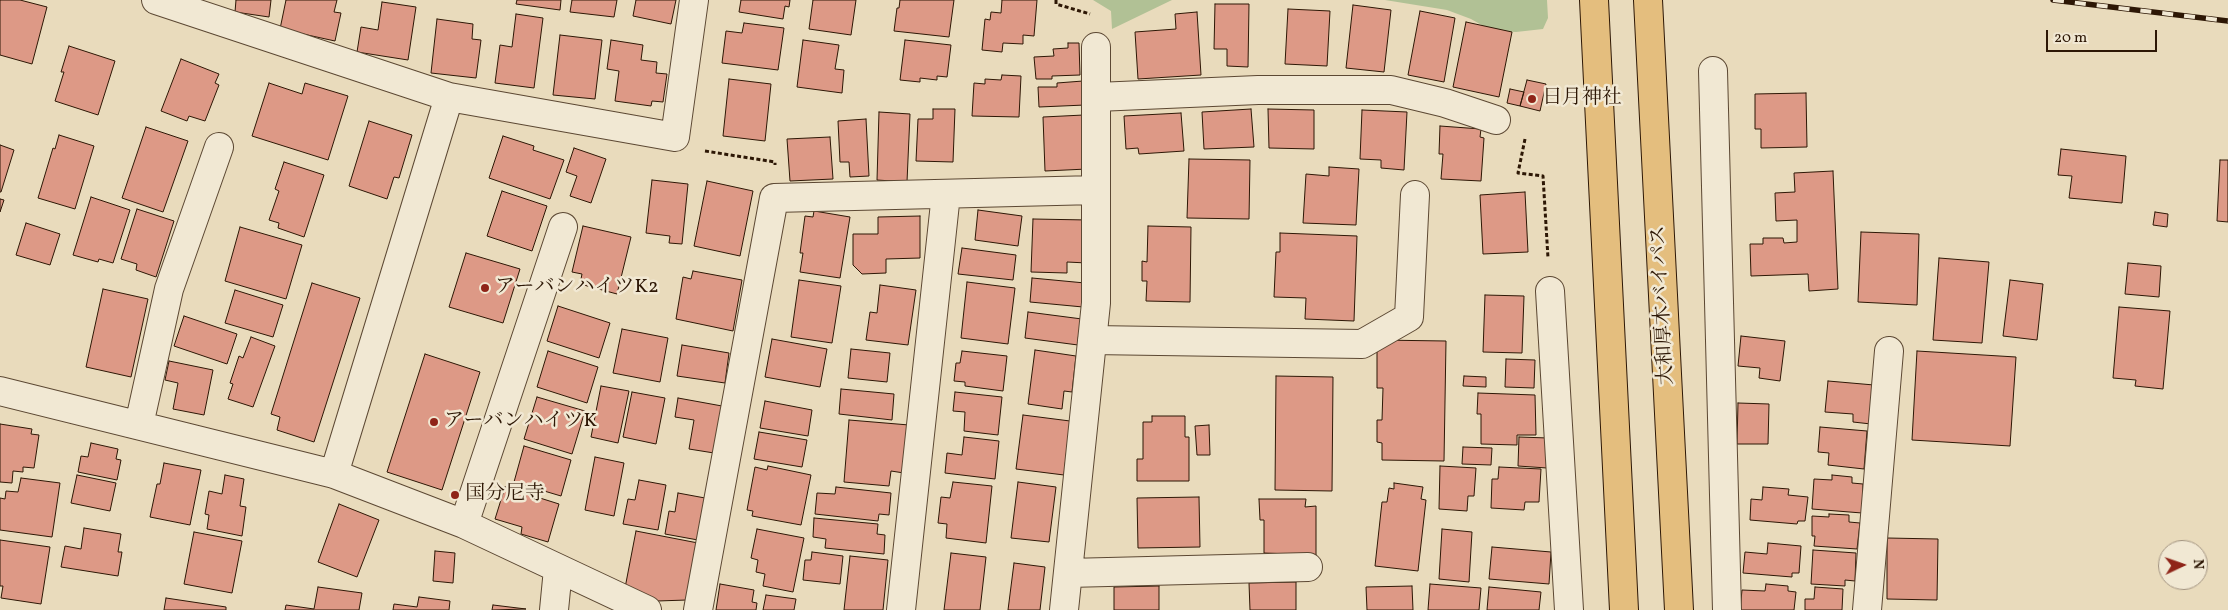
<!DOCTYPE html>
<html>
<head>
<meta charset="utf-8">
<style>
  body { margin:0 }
  #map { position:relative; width:2228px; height:610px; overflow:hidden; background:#e9dbbc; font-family:Vollkorn,serif }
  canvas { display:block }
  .north { position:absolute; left:2158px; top:540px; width:50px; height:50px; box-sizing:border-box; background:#f1e8d3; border:1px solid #a39481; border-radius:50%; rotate:87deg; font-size:14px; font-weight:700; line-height:20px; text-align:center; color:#2d1705 }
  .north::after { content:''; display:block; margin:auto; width:18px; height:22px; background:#8f2418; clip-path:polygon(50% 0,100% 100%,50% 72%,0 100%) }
  .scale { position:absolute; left:2046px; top:30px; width:111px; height:22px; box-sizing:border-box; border:2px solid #2d1705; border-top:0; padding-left:6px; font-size:15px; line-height:18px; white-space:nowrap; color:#2d1705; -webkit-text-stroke:4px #f1e8d3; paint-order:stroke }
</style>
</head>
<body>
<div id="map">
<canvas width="2228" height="610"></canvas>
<div class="north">N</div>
<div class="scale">20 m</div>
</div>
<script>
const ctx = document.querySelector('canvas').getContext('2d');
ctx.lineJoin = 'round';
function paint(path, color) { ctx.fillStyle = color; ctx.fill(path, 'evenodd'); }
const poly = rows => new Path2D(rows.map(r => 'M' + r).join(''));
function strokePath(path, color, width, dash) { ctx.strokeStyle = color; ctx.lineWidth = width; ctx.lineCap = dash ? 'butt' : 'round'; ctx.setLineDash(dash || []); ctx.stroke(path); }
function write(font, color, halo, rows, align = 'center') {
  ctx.font = font + ' Vollkorn,"Noto Serif JP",serif'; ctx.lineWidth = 5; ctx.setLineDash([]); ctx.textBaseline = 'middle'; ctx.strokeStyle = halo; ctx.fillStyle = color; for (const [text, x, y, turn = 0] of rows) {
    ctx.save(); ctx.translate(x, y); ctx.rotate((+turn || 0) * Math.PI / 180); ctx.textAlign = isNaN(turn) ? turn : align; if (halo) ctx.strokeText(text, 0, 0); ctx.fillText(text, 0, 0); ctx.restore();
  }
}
const green = poly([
  [1093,0,1172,0,1112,29,1111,11],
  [1385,0,1547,0,1548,18,1543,29,1516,32,1492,31,1471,19,1447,10]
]);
const building = poly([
  [0,0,20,0,47,7,32,64,0,55,0,0],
  [236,0,271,0,269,17,235,12,236,0],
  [286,0,337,0,334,12,341,13,335,41,280,29,286,0],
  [517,0,561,0,560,10,516,4,517,0],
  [572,0,617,0,614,17,570,12,572,0],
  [636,0,676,0,671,24,633,16,636,0],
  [741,0,790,0,789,7,785,6,783,19,739,12,741,0],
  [813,0,856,0,851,35,809,29,813,0],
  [900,0,954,0,949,37,894,31,897,8,899,8,900,0],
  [1002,0,1037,0,1034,36,1023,35,1023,44,1003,43,1002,52,982,50,985,19,990,20,991,12,1001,13,1002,0],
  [382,2,416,7,408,60,357,52,361,27,378,30,382,2],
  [1215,4,1249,4,1248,67,1227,66,1227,49,1214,49,1215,4],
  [1353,5,1391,10,1384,72,1346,68,1353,5],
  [1288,9,1330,11,1327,66,1285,64,1288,9],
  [1420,11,1455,18,1444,82,1408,75,1420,11],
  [1197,12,1201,75,1138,79,1135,32,1176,29,1175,14,1197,12],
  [516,14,543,18,534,88,495,83,500,45,512,47,516,14],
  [437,19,473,24,472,39,481,40,476,78,431,73,437,19],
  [1466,22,1512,32,1499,97,1453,87,1466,22],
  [744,23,784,28,778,70,722,63,726,31,742,33,744,23],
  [560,35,602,40,595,99,553,95,560,35],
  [611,40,643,45,641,60,657,62,656,73,667,74,663,102,652,101,651,106,615,101,619,71,607,69,611,40],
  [803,40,839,45,835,69,844,70,842,93,797,87,803,40],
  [905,40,951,45,947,77,937,76,937,80,920,78,920,82,900,80,905,40],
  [1068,43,1079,43,1080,75,1052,76,1052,79,1036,79,1034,57,1054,56,1053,49,1068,48,1068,43],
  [69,46,115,61,98,115,55,101,64,72,61,72,69,46],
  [181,59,219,74,215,83,219,85,205,121,189,116,187,121,161,111,181,59],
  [1002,75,1021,76,1019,117,972,116,974,83,985,84,985,79,1001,80,1002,75],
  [729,79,771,84,765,141,723,136,729,79],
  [1527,80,1546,84,1540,111,1520,106,1527,80],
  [1083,81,1085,105,1039,107,1038,87,1057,87,1057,83,1083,81],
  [269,83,302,94,305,83,348,96,328,160,252,136,269,83],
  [1510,89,1524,92,1520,106,1507,103,1510,89],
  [1806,93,1807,147,1761,148,1761,129,1755,129,1755,94,1806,93],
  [933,109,955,109,953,162,916,161,918,119,933,119,933,109],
  [1251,109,1254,147,1204,149,1202,112,1251,109],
  [1268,109,1314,110,1314,149,1269,148,1268,109],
  [1362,110,1407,112,1404,170,1381,168,1381,160,1360,159,1362,110],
  [879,112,910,114,907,182,877,180,879,112],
  [1181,113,1184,151,1139,154,1138,148,1126,149,1124,116,1181,113],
  [1084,115,1087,169,1045,171,1043,117,1084,115],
  [866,119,869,176,850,177,849,162,840,162,838,121,866,119],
  [369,121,412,135,399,178,394,177,387,199,349,186,369,121],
  [1440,126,1481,129,1480,137,1484,138,1481,181,1441,179,1443,154,1439,154,1440,126],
  [146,127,188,141,163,212,122,198,146,127],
  [59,135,94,146,75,209,38,198,53,148,55,149,59,135],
  [503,136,534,146,533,150,564,160,550,199,489,178,503,136],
  [830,137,833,179,790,181,787,139,830,137],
  [0,145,14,150,1,192,0,192,0,145],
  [574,148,606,159,591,203,570,196,577,176,566,172,574,148],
  [2061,149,2126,156,2122,203,2069,198,2072,176,2058,175,2061,149],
  [1189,159,1250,160,1249,219,1187,218,1189,159],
  [2220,160,2228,160,2228,222,2217,221,2220,160],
  [284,162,324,175,304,237,278,228,279,223,269,220,279,191,275,189,284,162],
  [1329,167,1359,169,1356,225,1303,223,1306,174,1329,176,1329,167],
  [1833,171,1838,289,1809,291,1808,274,1751,276,1750,244,1763,244,1763,238,1783,238,1784,243,1797,242,1797,220,1776,221,1775,193,1795,192,1794,173,1833,171],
  [652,180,688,184,682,244,669,243,670,236,646,233,652,180],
  [707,181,753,191,740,256,694,246,707,181],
  [502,191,547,206,532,251,487,236,502,191],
  [1525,192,1528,252,1483,254,1480,195,1525,192],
  [91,197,130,210,113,263,99,259,98,262,73,255,91,197],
  [0,199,4,200,0,212,0,199],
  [137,209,174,221,156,277,136,270,137,264,121,259,137,209],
  [978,210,1022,216,1018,246,975,240,978,210],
  [814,211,850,217,840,278,800,272,803,253,800,253,805,216,813,217,814,211],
  [2155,212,2168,214,2167,227,2153,225,2155,212],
  [920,216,920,258,886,259,886,273,862,274,853,265,853,234,878,234,878,217,920,216],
  [1033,219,1088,220,1087,263,1067,262,1067,273,1031,272,1033,219],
  [26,223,60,234,50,265,16,255,26,223],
  [583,226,631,237,617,294,580,284,582,274,572,272,583,226],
  [1148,226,1191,227,1190,302,1146,301,1147,281,1142,281,1142,261,1147,262,1148,226],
  [240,227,302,245,286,299,225,281,240,227],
  [1861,232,1919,234,1917,305,1858,302,1861,232],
  [1280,233,1357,236,1354,321,1305,319,1306,298,1274,297,1276,252,1280,252,1280,233],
  [962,248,1016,255,1013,280,958,274,962,248],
  [466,253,520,269,503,323,449,307,466,253],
  [1939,258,1989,262,1982,343,1933,340,1939,258],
  [2128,263,2161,266,2159,297,2125,294,2128,263],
  [693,271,742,280,733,331,676,319,683,277,691,279,693,271],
  [1032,278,1085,283,1083,307,1030,302,1032,278],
  [799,280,841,286,832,343,791,337,799,280],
  [2010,280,2043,284,2037,340,2003,336,2010,280],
  [967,282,1015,288,1008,344,961,338,967,282],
  [312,283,360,298,314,442,277,430,280,417,271,414,312,283],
  [880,285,916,290,908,345,866,340,870,312,877,313,880,285],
  [103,289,148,299,131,377,86,367,103,289],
  [235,290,283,305,273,337,225,323,235,290],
  [1485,295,1524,296,1522,353,1483,352,1485,295],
  [558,306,610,323,599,358,547,341,558,306],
  [2119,307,2170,311,2163,389,2135,386,2136,380,2113,378,2119,307],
  [1028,312,1082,319,1078,345,1025,338,1028,312],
  [184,316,237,334,227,364,174,346,184,316],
  [622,329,668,338,660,382,613,373,622,329],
  [1741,336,1785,341,1780,381,1759,378,1760,368,1738,366,1741,336],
  [251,337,275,346,253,407,228,399,233,384,230,383,239,356,243,358,251,337],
  [772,339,827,349,820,387,765,377,772,339],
  [1377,340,1446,341,1444,461,1382,460,1382,443,1377,442,1377,420,1382,420,1383,388,1377,388,1377,340],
  [682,345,729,353,725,383,677,376,682,345],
  [851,349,890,353,887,382,848,378,851,349],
  [1035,350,1076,356,1072,392,1064,391,1062,409,1028,404,1035,350],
  [548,351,598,367,587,403,537,387,548,351],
  [962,351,1007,356,1003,391,965,386,965,382,954,381,956,363,960,363,962,351],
  [1917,351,2016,357,2010,446,1912,440,1917,351],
  [425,354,480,372,442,490,387,472,425,354],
  [1506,359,1535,360,1534,388,1505,387,1506,359],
  [169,361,213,370,204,415,173,409,178,383,165,380,169,361],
  [1276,376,1333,377,1332,491,1275,490,1276,376],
  [1464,376,1486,377,1486,387,1463,386,1464,376],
  [1828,381,1874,385,1871,424,1853,422,1853,414,1825,412,1828,381],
  [601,386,629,391,618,443,591,437,601,386],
  [841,389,894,394,892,420,839,414,841,389],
  [632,392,665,398,656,444,623,437,632,392],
  [955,392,1002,397,998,435,964,431,965,412,953,411,955,392],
  [1478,393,1535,395,1536,435,1517,435,1517,445,1481,444,1481,414,1477,414,1478,393],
  [537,397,585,411,572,454,524,439,537,397],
  [678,398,722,406,714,453,689,449,694,420,675,417,678,398],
  [765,401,812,410,808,436,760,428,765,401],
  [1738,403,1769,404,1768,444,1737,444,1738,403],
  [1023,415,1070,421,1064,475,1016,469,1023,415],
  [1152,416,1185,416,1185,437,1189,437,1189,481,1137,481,1137,459,1143,459,1143,422,1152,422,1152,416],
  [849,420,909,425,904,473,891,471,889,486,844,482,849,420],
  [0,424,32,429,31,434,39,435,34,468,23,467,23,472,13,471,12,483,0,482,0,424],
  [1209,425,1210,455,1197,455,1195,426,1209,425],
  [1820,427,1867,431,1864,469,1828,465,1829,453,1818,452,1820,427],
  [759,432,807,440,802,467,754,459,759,432],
  [964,437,999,441,995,479,945,473,947,453,962,455,964,437],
  [1519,437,1548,438,1547,468,1518,466,1519,437],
  [91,443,118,449,116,459,121,460,117,480,78,472,81,456,88,457,91,443],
  [524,446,571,460,561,496,514,482,524,446],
  [1463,447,1492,448,1491,465,1462,464,1463,447],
  [595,457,624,463,614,516,585,510,595,457],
  [164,463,201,470,190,525,150,517,157,484,160,484,164,463],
  [768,466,811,475,801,525,752,516,753,511,747,510,755,467,767,470,768,466],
  [1440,466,1476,468,1474,496,1468,496,1467,511,1439,509,1440,466],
  [1499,467,1541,469,1539,502,1525,502,1524,510,1491,508,1492,479,1498,479,1499,467],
  [77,475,116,483,110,511,71,503,77,475],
  [225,475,244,479,240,506,246,507,242,536,207,529,209,515,205,514,209,491,222,494,225,475],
  [1832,475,1852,477,1852,483,1863,484,1862,513,1812,509,1814,479,1832,480,1832,475],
  [21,478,60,483,52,537,0,530,0,498,5,499,6,491,18,492,21,478],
  [639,480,666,485,658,530,623,524,628,499,635,500,639,480],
  [953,482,992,486,986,543,946,538,947,524,938,523,941,497,950,498,953,482],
  [1018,482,1056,487,1049,542,1011,538,1018,482],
  [1394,483,1423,487,1421,499,1426,500,1418,571,1375,566,1382,502,1387,502,1389,488,1394,489,1394,483],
  [505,487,559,504,548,542,521,534,522,527,495,519,505,487],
  [836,487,891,493,889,515,879,514,878,521,815,514,817,493,835,494,836,487],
  [1763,487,1789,489,1788,495,1808,497,1805,521,1798,521,1797,524,1750,520,1751,499,1762,500,1763,487],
  [678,493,705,498,698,540,665,534,669,511,675,512,678,493],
  [1199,497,1200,547,1138,548,1137,498,1199,497],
  [1259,499,1306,499,1305,507,1316,506,1316,558,1290,559,1290,554,1264,553,1264,520,1260,520,1259,499],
  [339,504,379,520,357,577,318,562,339,504],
  [1829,514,1849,515,1849,522,1860,523,1857,549,1814,546,1815,536,1812,536,1812,516,1829,517,1829,514],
  [814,518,878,524,877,534,885,535,884,554,825,548,826,539,813,537,814,518],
  [84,528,121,534,118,552,122,552,118,576,61,567,65,546,81,549,84,528],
  [757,529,804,538,793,592,763,586,765,574,756,572,758,560,751,558,757,529],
  [1442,529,1472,532,1469,582,1439,579,1442,529],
  [636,531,698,543,687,600,657,601,625,588,636,531],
  [194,532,242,541,232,593,184,584,194,532],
  [1887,538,1938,539,1937,600,1887,599,1887,538],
  [0,540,50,547,41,604,1,598,3,586,0,586,0,540],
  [1768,543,1801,546,1799,573,1792,573,1792,577,1743,573,1745,552,1767,554,1768,543],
  [1492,547,1551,552,1549,584,1489,579,1492,547],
  [1813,550,1856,553,1855,581,1845,580,1845,586,1811,584,1813,550],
  [435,551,455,553,453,583,433,581,435,551],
  [812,552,843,556,840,584,803,580,805,560,811,560,812,552],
  [951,553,986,557,980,610,944,610,951,553],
  [850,556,888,560,883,610,844,610,850,556],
  [1014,563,1045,567,1040,610,1008,610,1014,563],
  [1296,582,1296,610,1250,610,1249,583,1296,582],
  [720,584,754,590,752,602,757,603,756,610,716,610,720,584],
  [1430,584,1481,588,1479,610,1428,610,1430,584],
  [1766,584,1788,586,1788,591,1796,592,1794,610,1740,610,1742,590,1765,591,1766,584],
  [1159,586,1159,610,1114,610,1114,587,1159,586],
  [1412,586,1413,610,1367,610,1366,587,1412,586],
  [318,587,362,593,359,610,285,610,286,605,314,609,318,587],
  [1489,587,1541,592,1539,610,1487,610,1489,587],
  [1815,587,1843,589,1842,610,1805,610,1805,599,1814,599,1815,587],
  [766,595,796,599,794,610,763,610,766,595],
  [419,597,450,601,449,610,393,610,394,604,417,607,419,597],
  [166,598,226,607,226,610,164,610,166,598],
  [493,605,526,609,492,610,493,605]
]);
const path = poly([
  [1056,0,1056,4,1090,14],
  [1525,139,1518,173,1543,176,1548,258],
  [705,151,775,162,775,165]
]);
const minor = poly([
  [156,0,449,97,675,137,694,0],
  [1713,71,1727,610],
  [1097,97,1258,90,1391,90,1445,103,1496,120],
  [1550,291,1569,610],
  [1092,340,1362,344,1409,317,1415,195],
  [0,391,334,474,464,524,647,610],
  [139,425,169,289,219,147],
  [334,474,449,97],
  [464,524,563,227],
  [1068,573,1308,567],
  [554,610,558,569],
  [698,610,774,198,1096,190],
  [901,610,946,194],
  [1064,610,1096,303,1096,47],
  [1867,610,1889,351]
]);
const highway = poly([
  [1594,0,1624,610],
  [1648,0,1679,610]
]);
const rail = poly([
  [2053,0,2228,21]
]);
const markers = [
  [1532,99,5,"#8f2418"],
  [485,288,5,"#8f2418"],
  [434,422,5,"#8f2418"],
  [455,495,5,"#8f2418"]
];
const poiNames = [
  ["日月神社",1542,99],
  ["アーバンハイツK2",495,288],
  ["アーバンハイツK",444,422],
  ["国分尼寺",465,495]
];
const streetNames = [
  ["大和厚木バイパス",1664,305,-93]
];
paint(green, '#b1c195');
paint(building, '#dd9986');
strokePath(building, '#2d1705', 1);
strokePath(minor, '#5c4833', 30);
strokePath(highway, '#2d1705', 30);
strokePath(path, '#2d1705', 3, [4, 2.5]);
strokePath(minor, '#f1e8d3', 28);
strokePath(highway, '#e4be7e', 28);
strokePath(rail, '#2d1705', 5.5);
strokePath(rail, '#f1e8d3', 4, [11]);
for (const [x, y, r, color] of markers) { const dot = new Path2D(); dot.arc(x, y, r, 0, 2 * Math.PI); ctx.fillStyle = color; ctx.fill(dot); strokePath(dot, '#f1e8d3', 2); }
write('20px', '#2d1705', '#f1e8d3', poiNames, 'left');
write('20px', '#2d1705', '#f1e8d3', streetNames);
</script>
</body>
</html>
